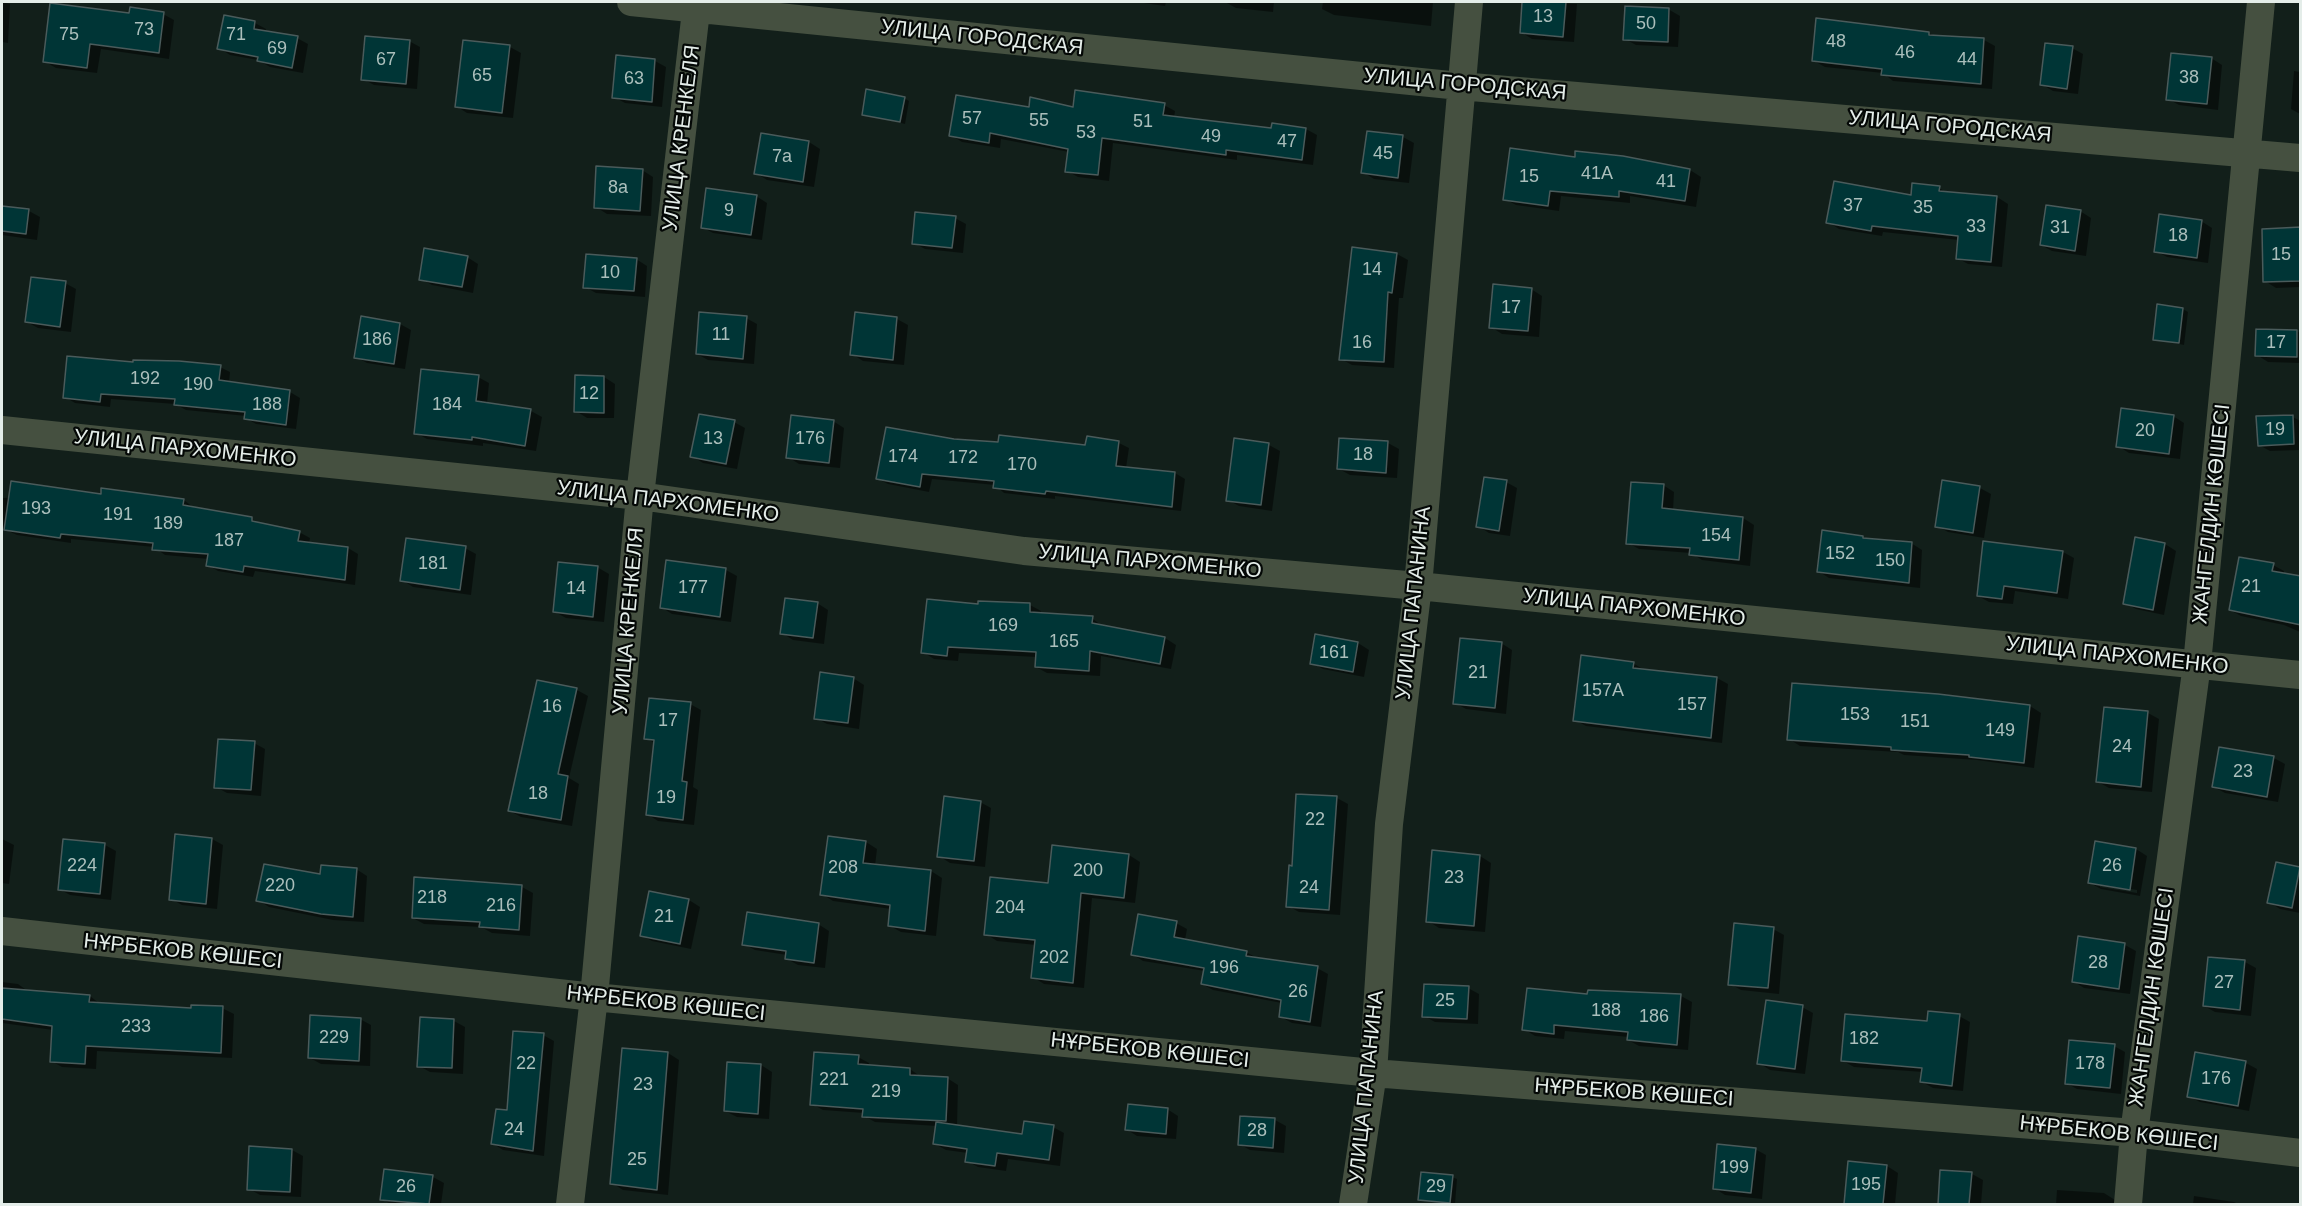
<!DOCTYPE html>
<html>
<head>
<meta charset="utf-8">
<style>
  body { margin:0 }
  #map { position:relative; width:2302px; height:1206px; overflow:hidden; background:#121f1a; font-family:Helvetica,sans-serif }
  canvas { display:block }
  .frame { position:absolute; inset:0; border:3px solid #e4ede9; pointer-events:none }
</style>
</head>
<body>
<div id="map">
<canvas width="2302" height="1206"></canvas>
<div class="frame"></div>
</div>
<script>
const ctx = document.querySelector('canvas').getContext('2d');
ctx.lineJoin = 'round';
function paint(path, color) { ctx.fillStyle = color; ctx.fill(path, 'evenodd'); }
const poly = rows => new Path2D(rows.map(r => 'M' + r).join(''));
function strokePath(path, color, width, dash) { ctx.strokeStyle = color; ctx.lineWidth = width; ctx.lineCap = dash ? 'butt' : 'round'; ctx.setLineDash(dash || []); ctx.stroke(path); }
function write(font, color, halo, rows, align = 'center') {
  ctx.font = font + ' Helvetica,sans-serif'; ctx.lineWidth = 4.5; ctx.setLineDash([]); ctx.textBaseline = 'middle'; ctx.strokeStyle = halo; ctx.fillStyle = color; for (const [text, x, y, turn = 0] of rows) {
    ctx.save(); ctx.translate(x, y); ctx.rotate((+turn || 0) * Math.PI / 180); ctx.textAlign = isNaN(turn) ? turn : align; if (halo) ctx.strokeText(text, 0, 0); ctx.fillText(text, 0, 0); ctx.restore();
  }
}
const shadow = poly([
  [2,2,10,4,8,43,2,42],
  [1137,2,1166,2,1165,6],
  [1225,2,1274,2,1273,12,1236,8],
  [1323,2,1433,2,1431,26,1334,15,1322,9],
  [1523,2,1577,4,1574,42,1532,39,1521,32],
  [1668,9,1680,16,1678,47,1636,45,1625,39],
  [163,14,174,20,169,59,101,49,97,73,56,68,44,61],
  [225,17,255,23,266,29,265,32,297,38,308,44,303,73,270,67,258,60,230,55,219,48],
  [1929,33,1935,37,1984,40,1995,46,1992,89,1893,81,1883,73,1825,67,1814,61],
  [409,41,420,47,417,89,374,85,363,79],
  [510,47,521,53,513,118,467,113,456,106],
  [2072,48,2083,54,2078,94,2053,91,2041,84],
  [617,57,655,61,666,67,662,107,625,103,614,97],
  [2211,58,2222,65,2218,110,2179,105,2168,99],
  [2294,71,2300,72,2300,114,2291,109],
  [904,98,909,101,905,124,863,114],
  [1164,105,1175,111,1174,118,1272,130,1306,129,1317,135,1313,165,1237,155,1237,160,1113,143,1109,181,1078,177,1067,171,1069,152,1001,139,1000,148,962,142,951,135,1030,108],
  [1368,132,1403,137,1414,143,1409,183,1374,179,1363,172],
  [762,135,809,142,820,149,814,187,767,180,756,173],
  [1576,158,1690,170,1701,177,1696,207,1630,196,1630,203,1561,196,1559,211,1516,205,1505,199],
  [642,170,653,177,651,216,607,214,596,207],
  [1939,188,1949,194,1997,197,2008,204,2002,267,1968,264,1957,258,1959,240,1883,232,1882,236,1839,229,1828,222],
  [756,196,767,203,762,240,713,233,702,227],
  [2,207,29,211,40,217,37,240,2,235],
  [2080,211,2091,218,2086,256,2052,251,2041,245],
  [955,218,966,224,963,253,925,249,914,243],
  [2201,221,2212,228,2208,263,2167,257,2156,251],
  [2300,229,2300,287,2276,288,2265,281],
  [1397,254,1408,260,1403,298,1399,298,1394,368,1352,365,1341,359],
  [467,257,478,264,473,293,432,285,421,279],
  [636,259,647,266,645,297,596,293,585,287],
  [65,283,76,289,71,332,38,328,27,322],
  [1531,289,1542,296,1539,337,1502,334,1491,327],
  [2183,309,2188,312,2184,345,2155,339],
  [856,314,897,319,908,325,904,365,863,361,852,354],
  [746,318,757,324,754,364,708,360,697,354],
  [400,324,411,330,405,369,367,363,356,357],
  [2297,331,2300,333,2300,363,2268,362,2257,355],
  [134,364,220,367,230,372,229,383,290,392,300,398,296,429,256,424,246,418,246,416,186,410,175,404,111,399,110,407,75,403,65,397],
  [478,377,489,383,487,404,531,411,542,417,536,451,483,443,483,446,427,439,416,433],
  [604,377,615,384,614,418,587,418,576,411],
  [2173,416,2184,423,2180,459,2129,453,2118,446],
  [2293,417,2300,421,2300,450,2270,451,2259,445],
  [833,421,844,428,840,468,799,464,788,457],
  [734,422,745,428,737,469,703,463,692,456],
  [1088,438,1119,443,1129,448,1126,468,1175,473,1185,479,1181,511,1055,496,1055,499,1004,493,995,485,932,479,929,492,888,484,878,479,954,440,1086,447],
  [1388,443,1399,449,1397,478,1350,475,1339,469],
  [1269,445,1280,451,1272,511,1239,506,1228,500],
  [1506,482,1517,488,1510,536,1489,533,1478,526],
  [1944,482,1980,488,1991,494,1984,538,1948,532,1937,526],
  [1663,485,1674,492,1673,511,1743,518,1754,525,1750,566,1702,560,1691,553,1639,549,1628,543],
  [102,495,184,500,194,508,252,519,263,525,299,532,310,538,309,544,348,548,358,554,355,585,255,571,253,577,218,571,208,565,209,559,165,555,154,547,71,539,71,543,17,535,2,528,2,498],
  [1863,537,1868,540,1911,543,1922,550,1920,588,1829,578,1818,571],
  [2165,544,2176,551,2164,615,2136,609,2125,603],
  [465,548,476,554,471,595,413,587,402,580],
  [2063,552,2074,558,2068,599,2015,591,2013,604,1989,602,1978,596],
  [667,562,726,570,737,576,731,622,672,614,661,607],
  [2273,565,2284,571,2284,575,2300,578,2300,632,2284,625,2241,616,2230,610],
  [597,567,609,574,604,622,566,618,555,612],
  [817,603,828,610,824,644,793,640,782,633],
  [1030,605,1041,611,1041,614,1092,618,1103,627,1165,638,1176,645,1171,669,1101,656,1100,676,1047,673,1036,667,1037,657,959,653,958,661,934,659,923,652,979,606],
  [1358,643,1369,650,1364,677,1323,669,1312,663],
  [1501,643,1512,650,1506,714,1466,709,1455,703],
  [1633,663,1644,670,1717,678,1728,684,1722,743,1586,726,1575,720],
  [853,678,864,685,859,729,827,724,816,718],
  [577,690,588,696,569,778,579,784,572,826,521,817,510,811],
  [690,704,701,710,693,787,698,790,694,825,658,821,647,814,656,744,646,738],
  [2030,706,2041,713,2034,768,1977,760,1904,755,1898,752,1800,746,1789,739],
  [2148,713,2159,719,2152,792,2109,788,2098,782],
  [254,743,265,749,261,796,227,793,216,787],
  [2220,748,2274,758,2285,764,2278,802,2225,793,2214,787],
  [1337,798,1348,804,1340,915,1299,912,1288,906,1294,867],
  [980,802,991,808,985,867,950,863,939,856],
  [177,836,212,839,223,845,217,909,182,905,171,899],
  [830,837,866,842,877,849,875,866,931,871,942,878,936,936,901,932,890,926,891,909,833,901,822,894],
  [2,839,14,845,9,884,2,883],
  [64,841,105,845,116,851,111,900,70,895,59,889],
  [2136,849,2147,856,2140,896,2101,889,2090,883],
  [2100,884,2137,890,2137,893,2100,887],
  [1129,855,1140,862,1135,903,1092,898,1084,988,1044,984,1033,977,1036,945,997,941,986,934,1049,885],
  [1480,856,1491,863,1485,932,1439,928,1428,921],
  [2277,864,2300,869,2300,913,2280,909,2269,902],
  [356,869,367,876,364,922,333,920,269,907,258,900,321,876],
  [522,887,533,893,530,936,492,933,481,927,424,924,413,918],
  [689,900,700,907,691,949,652,941,641,935],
  [1176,923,1187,929,1185,940,1246,952,1257,958,1317,968,1328,974,1321,1027,1292,1023,1281,1017,1282,1003,1213,990,1202,984,1205,971,1143,961,1132,954],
  [818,924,829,931,825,968,798,965,787,959,787,955,755,950,744,944],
  [1773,929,1784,935,1779,994,1741,990,1730,984],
  [2125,945,2136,951,2130,994,2084,988,2073,981],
  [2245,962,2256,968,2251,1016,2215,1012,2204,1006],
  [2,982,18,984,29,992,90,996,100,1004,192,1010,222,1008,234,1014,232,1058,97,1051,96,1069,62,1067,51,1061,53,1030,2,1023],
  [1468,988,1479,994,1478,1024,1435,1022,1424,1016],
  [1589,996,1681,996,1692,1002,1688,1050,1639,1046,1628,1040,1629,1037,1565,1031,1564,1039,1535,1036,1524,1029],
  [1802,1007,1813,1013,1805,1074,1770,1070,1759,1063],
  [1959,1016,1970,1022,1963,1091,1933,1088,1922,1082,1923,1072,1854,1067,1843,1061,1928,1022],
  [360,1019,371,1025,370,1066,321,1064,310,1058],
  [454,1021,465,1027,463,1074,430,1072,419,1066],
  [543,1035,554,1041,544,1156,503,1150,492,1143],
  [2114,1046,2125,1052,2121,1094,2077,1089,2066,1083],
  [668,1053,679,1060,668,1195,623,1190,612,1183],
  [858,1057,869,1063,869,1066,910,1069,921,1077,947,1078,958,1085,957,1127,1023,1135,1053,1127,1064,1133,1060,1166,1008,1159,1006,1171,978,1167,967,1161,968,1153,946,1150,935,1144,937,1126,875,1122,864,1116,864,1113,823,1110,812,1104],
  [2246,1063,2257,1069,2249,1111,2200,1102,2188,1096],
  [761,1065,772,1072,769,1119,737,1117,725,1111],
  [1167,1109,1178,1116,1176,1139,1137,1136,1126,1129],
  [1242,1117,1275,1120,1286,1126,1284,1153,1250,1150,1239,1144],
  [1755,1149,1766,1155,1762,1199,1725,1195,1714,1188],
  [292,1150,303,1156,301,1197,260,1195,249,1189],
  [1850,1163,1887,1166,1898,1173,1895,1204,1846,1204],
  [1942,1172,1972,1174,1983,1180,1981,1204,1939,1204],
  [433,1177,444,1183,441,1204,391,1204,381,1199],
  [1452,1177,1457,1179,1455,1204,1420,1199],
  [2057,1190,2104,1193,2115,1200,2114,1204,2056,1204],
  [2194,1196,2234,1202,2238,1204,2193,1204]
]);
const building = poly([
  [1522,2,1566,2,1563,37,1520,33,1522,2],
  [50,3,129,13,130,7,164,12,159,53,90,44,87,68,43,62,50,3],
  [1625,6,1669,8,1668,42,1623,40,1625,6],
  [224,15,255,21,254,29,298,36,292,68,257,61,258,57,217,49,224,15],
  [1816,18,1929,32,1929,35,1984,38,1981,84,1881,75,1882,69,1812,61,1816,18],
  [365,36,410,40,406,84,361,80,365,36],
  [463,40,510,45,502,113,455,107,463,40],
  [2045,43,2073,46,2067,89,2040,85,2045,43],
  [2171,53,2212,57,2207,104,2166,100,2171,53],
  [616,55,655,59,652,102,612,98,616,55],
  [866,89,905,97,900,122,862,115,866,89],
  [1075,90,1165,103,1163,115,1271,128,1272,123,1306,128,1302,160,1226,150,1226,155,1102,138,1098,175,1065,172,1068,149,990,133,989,143,949,136,956,95,1029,107,1030,97,1073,107,1075,90],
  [1367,131,1403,135,1398,178,1361,173,1367,131],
  [761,133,809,141,803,182,754,174,761,133],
  [1510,148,1575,157,1575,151,1623,156,1690,169,1685,201,1619,191,1619,197,1550,191,1548,206,1503,200,1510,148],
  [596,166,643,169,640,211,594,208,596,166],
  [1834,181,1911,195,1912,183,1940,186,1939,191,1997,196,1991,262,1956,259,1958,236,1872,226,1871,231,1826,223,1834,181],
  [706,188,757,195,751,235,701,228,706,188],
  [2046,205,2081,210,2075,251,2040,245,2046,205],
  [2,206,29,209,26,234,2,231,2,206],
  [915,212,956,216,952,248,912,244,915,212],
  [2159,214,2202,220,2197,258,2154,252,2159,214],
  [2301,227,2301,281,2263,282,2262,229,2301,227],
  [1352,247,1397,253,1392,293,1388,292,1384,362,1339,360,1352,247],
  [424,248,468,256,462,287,419,280,424,248],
  [586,254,637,258,634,291,583,288,586,254],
  [31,277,66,281,60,327,25,322,31,277],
  [1493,284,1532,288,1528,331,1489,328,1493,284],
  [2157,304,2183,308,2179,343,2153,340,2157,304],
  [699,312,747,316,743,359,696,354,699,312],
  [855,312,897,317,893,360,850,355,855,312],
  [361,316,400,323,394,364,354,358,361,316],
  [2256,329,2297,330,2297,357,2255,356,2256,329],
  [67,356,133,362,133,360,179,361,221,365,219,380,290,390,286,425,244,419,245,412,174,405,175,399,101,394,100,402,63,398,67,356],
  [421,369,479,375,476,401,531,409,525,446,472,437,472,440,414,434,421,369],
  [575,375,604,376,604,413,574,412,575,375],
  [2121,408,2174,415,2169,454,2116,447,2121,408],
  [699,414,735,420,726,464,690,457,699,414],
  [791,415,834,420,829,463,786,458,791,415],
  [2293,415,2294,444,2258,446,2256,416,2293,415],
  [886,427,954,439,998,442,999,435,1085,445,1087,436,1119,441,1116,466,1175,472,1172,507,1046,491,1045,494,993,488,994,481,922,474,920,487,876,479,886,427],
  [1234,438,1269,443,1261,505,1226,501,1234,438],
  [1339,438,1388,441,1386,473,1337,469,1339,438],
  [1484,477,1507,480,1499,531,1476,527,1484,477],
  [1942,480,1980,486,1973,533,1935,527,1942,480],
  [11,481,101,494,101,488,184,499,183,505,252,517,252,521,300,531,298,541,348,547,345,580,244,566,243,572,206,566,208,554,152,550,153,543,61,534,60,538,4,530,11,481],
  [1631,482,1664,484,1662,508,1743,517,1739,560,1689,555,1690,548,1626,544,1631,482],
  [1822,530,1863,536,1863,538,1912,542,1909,583,1817,572,1822,530],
  [2135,537,2165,543,2153,610,2123,604,2135,537],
  [406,538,466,546,460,590,400,581,406,538],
  [1983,541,2063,551,2057,593,2004,586,2002,599,1977,596,1983,541],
  [2239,557,2274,563,2272,571,2301,576,2301,625,2229,610,2239,557],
  [666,560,726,568,720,617,660,608,666,560],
  [558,562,598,566,593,617,553,612,558,562],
  [785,598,818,602,813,638,780,634,785,598],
  [927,599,978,604,978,601,1030,603,1030,612,1093,616,1092,623,1165,637,1160,664,1090,651,1089,671,1035,667,1036,652,948,647,947,656,921,653,927,599],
  [1315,634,1358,642,1353,672,1310,664,1315,634],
  [1460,638,1502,642,1495,708,1453,704,1460,638],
  [1581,655,1634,662,1633,668,1717,677,1711,738,1573,721,1581,655],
  [820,672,854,677,848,723,814,719,820,672],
  [537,680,577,688,558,774,568,776,561,820,508,811,537,680],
  [1792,683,1938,694,2030,705,2024,763,1969,757,1969,755,1891,750,1891,747,1787,740,1792,683],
  [649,698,691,702,682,781,687,782,683,820,646,815,654,740,644,739,649,698],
  [2104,707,2148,711,2141,787,2096,782,2104,707],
  [218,739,255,741,251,790,214,788,218,739],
  [2219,747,2274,756,2267,797,2212,787,2219,747],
  [1296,794,1337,796,1329,910,1286,907,1289,865,1292,866,1296,794],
  [944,796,981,801,974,861,937,857,944,796],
  [175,834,212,838,206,904,169,900,175,834],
  [828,836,866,841,863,863,931,870,925,931,888,926,890,905,820,895,828,836],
  [63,839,105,843,100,894,58,890,63,839],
  [2095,841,2136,848,2130,890,2088,883,2095,841],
  [1052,845,1129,854,1124,898,1081,893,1073,983,1031,978,1035,940,984,935,990,877,1048,883,1052,845],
  [1432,850,1480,855,1474,926,1426,922,1432,850],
  [2276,862,2300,867,2292,908,2267,903,2276,862],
  [264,864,320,874,321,865,357,868,353,917,321,914,256,901,264,864],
  [414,877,522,885,519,930,479,927,480,922,412,918,414,877],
  [649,891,689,899,680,944,640,936,649,891],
  [747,912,819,923,814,963,785,959,786,951,742,945,747,912],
  [1138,914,1177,921,1174,937,1247,951,1246,956,1318,966,1310,1022,1279,1017,1281,1000,1201,984,1204,968,1131,955,1138,914],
  [1734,923,1774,927,1768,988,1728,985,1734,923],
  [2078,936,2125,943,2119,989,2072,982,2078,936],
  [2208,957,2245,960,2240,1010,2203,1006,2208,957],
  [1424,984,1469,986,1467,1019,1422,1017,1424,984],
  [2,988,90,995,89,1002,191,1008,191,1005,223,1006,221,1053,86,1046,85,1064,50,1062,52,1026,2,1019,2,988],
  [1527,988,1587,994,1588,990,1681,994,1677,1045,1627,1040,1628,1032,1554,1025,1554,1034,1522,1030,1527,988],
  [1766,1000,1803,1005,1795,1069,1757,1064,1766,1000],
  [1928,1011,1960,1014,1952,1086,1920,1082,1922,1068,1841,1061,1845,1014,1927,1021,1928,1011],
  [310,1015,361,1018,359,1061,308,1058,310,1015],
  [420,1017,454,1019,452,1068,417,1067,420,1017],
  [513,1031,544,1033,533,1151,491,1144,496,1109,507,1110,513,1031],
  [2069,1040,2115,1044,2110,1088,2065,1084,2069,1040],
  [622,1048,668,1052,657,1190,610,1184,622,1048],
  [814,1052,859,1055,858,1064,910,1068,910,1075,948,1077,946,1121,862,1117,863,1109,810,1105,814,1052],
  [2195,1052,2246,1061,2238,1106,2187,1097,2195,1052],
  [727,1062,761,1064,758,1114,724,1111,727,1062],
  [1128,1104,1168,1108,1166,1134,1125,1130,1128,1104],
  [1240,1116,1275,1118,1273,1148,1238,1145,1240,1116],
  [1024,1121,1054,1125,1049,1160,997,1153,995,1166,965,1162,967,1149,933,1144,936,1122,1022,1134,1024,1121],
  [1717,1144,1756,1148,1751,1193,1713,1189,1717,1144],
  [249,1146,292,1149,290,1192,247,1190,249,1146],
  [1848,1161,1887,1165,1883,1204,1844,1204,1848,1161],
  [384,1169,433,1175,429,1204,380,1200,384,1169],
  [1940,1170,1972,1172,1969,1204,1938,1204,1940,1170],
  [1421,1172,1453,1175,1450,1203,1418,1200,1421,1172]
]);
const street = poly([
  [631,2,1460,86,2300,158],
  [2,430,640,496,1024,551,1418,586,2300,675],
  [2,931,594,997,1373,1073,2134,1133,2300,1153],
  [570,1204,594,997,640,496,697,2],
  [1353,1204,1373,1073,1389,824,1418,586,1469,2],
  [2128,1204,2134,1133,2197,664,2261,2]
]);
const numberNames = [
  ["13",1543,17],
  ["50",1646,24],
  ["73",144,30],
  ["75",69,35],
  ["71",236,35],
  ["48",1836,42],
  ["69",277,49],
  ["46",1905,53],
  ["67",386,60],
  ["44",1967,60],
  ["65",482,76],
  ["38",2189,78],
  ["63",634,79],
  ["57",972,119],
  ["55",1039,121],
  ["51",1143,122],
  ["53",1086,133],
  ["49",1211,137],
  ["47",1287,142],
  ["45",1383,154],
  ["7а",782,157],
  ["41А",1597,174],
  ["15",1529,177],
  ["41",1666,182],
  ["8а",618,188],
  ["37",1853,206],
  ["35",1923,208],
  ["9",729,211],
  ["33",1976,227],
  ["31",2060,228],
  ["18",2178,236],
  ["15",2281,255],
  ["14",1372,270],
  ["10",610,273],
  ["17",1511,308],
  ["11",721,335],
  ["186",377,340],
  ["16",1362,343],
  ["17",2276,343],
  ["192",145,379],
  ["190",198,385],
  ["12",589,394],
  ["188",267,405],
  ["184",447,405],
  ["19",2275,430],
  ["20",2145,431],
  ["13",713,439],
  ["176",810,439],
  ["18",1363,455],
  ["174",903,457],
  ["172",963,458],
  ["170",1022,465],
  ["193",36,509],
  ["191",118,515],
  ["189",168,524],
  ["154",1716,536],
  ["187",229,541],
  ["152",1840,554],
  ["150",1890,561],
  ["181",433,564],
  ["21",2251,587],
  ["177",693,588],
  ["14",576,589],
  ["169",1003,626],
  ["165",1064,642],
  ["161",1334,653],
  ["21",1478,673],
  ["157А",1603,691],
  ["157",1692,705],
  ["16",552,707],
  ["153",1855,715],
  ["17",668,721],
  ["151",1915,722],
  ["149",2000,731],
  ["24",2122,747],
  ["23",2243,772],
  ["18",538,794],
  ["19",666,798],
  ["22",1315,820],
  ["224",82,866],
  ["26",2112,866],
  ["208",843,868],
  ["200",1088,871],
  ["23",1454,878],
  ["220",280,886],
  ["24",1309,888],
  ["218",432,898],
  ["216",501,906],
  ["204",1010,908],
  ["21",664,917],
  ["202",1054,958],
  ["28",2098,963],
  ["196",1224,968],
  ["27",2224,983],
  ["26",1298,992],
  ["25",1445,1001],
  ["188",1606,1011],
  ["186",1654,1017],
  ["233",136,1027],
  ["229",334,1038],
  ["182",1864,1039],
  ["22",526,1064],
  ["178",2090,1064],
  ["176",2216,1079],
  ["221",834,1080],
  ["23",643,1085],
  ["219",886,1092],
  ["24",514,1130],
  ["28",1257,1131],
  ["25",637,1160],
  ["199",1734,1168],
  ["195",1866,1185],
  ["26",406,1187],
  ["29",1436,1187]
];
const streetNames = [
  ["УЛИЦА ГОРОДСКАЯ",982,38,6],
  ["УЛИЦА ГОРОДСКАЯ",1465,85,5],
  ["УЛИЦА ГОРОДСКАЯ",1950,127,5],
  ["УЛИЦА КРЕНКЕЛЯ",682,138,-83],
  ["УЛИЦА ПАРХОМЕНКО",185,449,6],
  ["УЛИЦА ПАРХОМЕНКО",668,502,7],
  ["ЖАНГЕЛДИН КӨШЕСІ",2212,514,-84],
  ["УЛИЦА ПАРХОМЕНКО",1150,562,5],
  ["УЛИЦА ПАПАНИНА",1414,603,-84],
  ["УЛИЦА ПАРХОМЕНКО",1634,608,6],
  ["УЛИЦА КРЕНКЕЛЯ",629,621,-85],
  ["УЛИЦА ПАРХОМЕНКО",2117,656,6],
  ["НҰРБЕКОВ КӨШЕСІ",183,952,6],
  ["ЖАНГЕЛДИН КӨШЕСІ",2152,997,-82],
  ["НҰРБЕКОВ КӨШЕСІ",666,1004,6],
  ["НҰРБЕКОВ КӨШЕСІ",1150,1051,6],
  ["УЛИЦА ПАПАНИНА",1367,1087,-84],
  ["НҰРБЕКОВ КӨШЕСІ",1634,1093,4],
  ["НҰРБЕКОВ КӨШЕСІ",2119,1134,6]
];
paint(shadow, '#0007');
paint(building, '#003536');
strokePath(building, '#4a5b5b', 1.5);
strokePath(street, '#455040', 28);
write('18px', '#abbfbc', null, numberNames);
write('21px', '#e4ede9', '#040806', streetNames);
</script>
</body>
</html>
